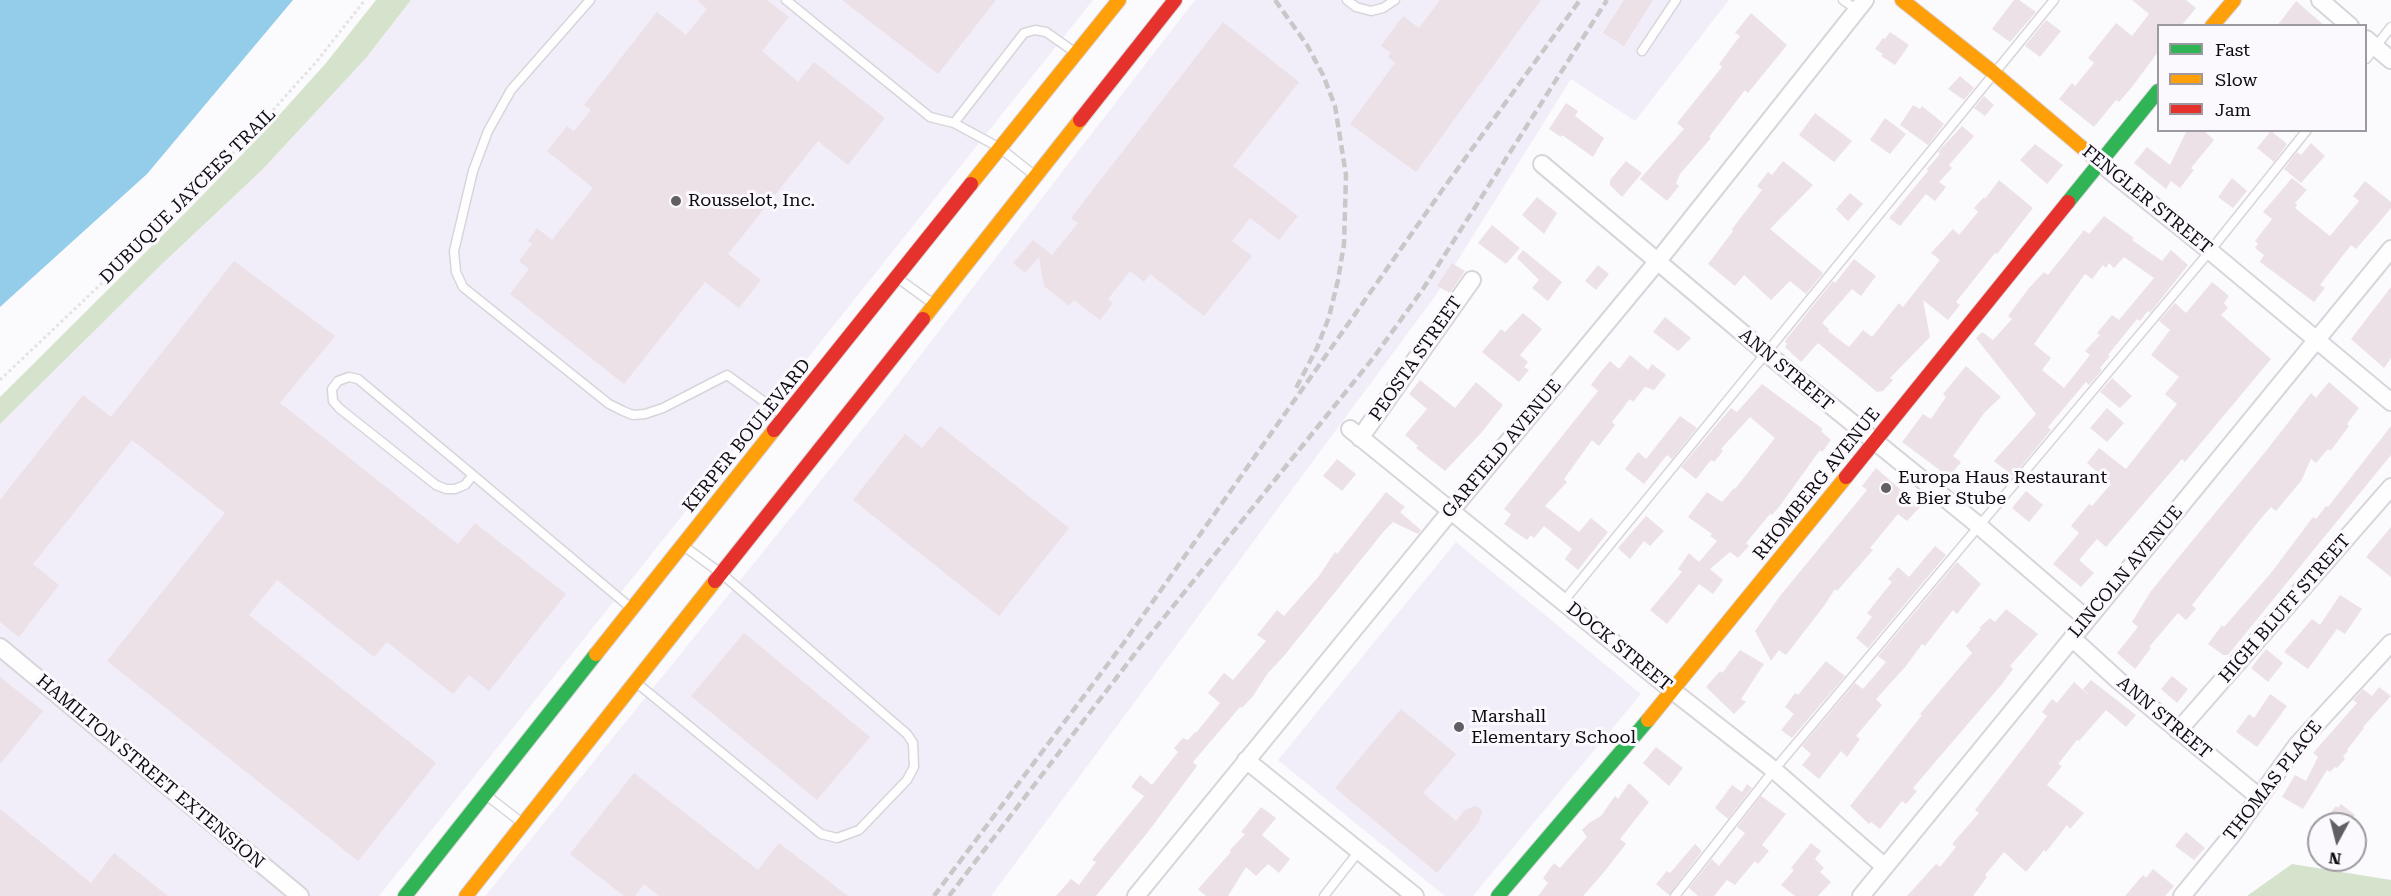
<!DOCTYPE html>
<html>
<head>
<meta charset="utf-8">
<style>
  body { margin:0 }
  #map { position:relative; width:2391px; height:896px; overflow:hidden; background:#fbfafd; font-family:"Roboto Serif",serif }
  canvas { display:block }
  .legend { position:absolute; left:2157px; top:24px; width:210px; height:108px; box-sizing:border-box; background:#fbf9fe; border:2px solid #9c9aa0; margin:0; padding:8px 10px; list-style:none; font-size:18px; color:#0e0b12 }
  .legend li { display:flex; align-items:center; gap:12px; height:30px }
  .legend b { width:30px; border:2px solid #9c9aa0 }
  .north { position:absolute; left:2307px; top:812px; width:60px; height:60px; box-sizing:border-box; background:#fbf9fe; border:2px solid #9c9aa0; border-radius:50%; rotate:187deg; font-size:16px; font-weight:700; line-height:24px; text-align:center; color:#0e0b12 }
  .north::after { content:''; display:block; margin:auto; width:21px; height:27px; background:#615f64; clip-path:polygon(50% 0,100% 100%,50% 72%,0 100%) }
</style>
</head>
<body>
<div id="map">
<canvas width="2391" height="896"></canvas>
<ul class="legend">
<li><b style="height:8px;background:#30b455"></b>Fast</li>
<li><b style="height:8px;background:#ff9f0a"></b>Slow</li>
<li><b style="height:8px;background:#e5322d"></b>Jam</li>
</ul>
<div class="north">N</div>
</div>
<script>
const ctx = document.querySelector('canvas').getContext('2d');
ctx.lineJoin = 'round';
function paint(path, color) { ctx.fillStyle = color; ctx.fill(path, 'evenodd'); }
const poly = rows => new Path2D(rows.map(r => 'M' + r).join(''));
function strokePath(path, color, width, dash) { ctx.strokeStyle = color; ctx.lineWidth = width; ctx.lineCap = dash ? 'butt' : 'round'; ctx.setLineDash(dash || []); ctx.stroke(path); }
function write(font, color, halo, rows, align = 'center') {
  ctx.font = font + ' "Roboto Serif",serif'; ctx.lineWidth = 6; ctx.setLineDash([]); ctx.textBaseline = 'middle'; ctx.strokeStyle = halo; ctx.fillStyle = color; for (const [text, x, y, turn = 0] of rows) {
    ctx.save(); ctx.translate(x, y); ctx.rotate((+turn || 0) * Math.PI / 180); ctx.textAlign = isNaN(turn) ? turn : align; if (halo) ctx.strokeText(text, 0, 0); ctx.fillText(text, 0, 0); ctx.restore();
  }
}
const built = poly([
  [411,0,1093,0,379,896,0,896,0,424,162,264,262,170,366,58],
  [1195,0,1729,0,1635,121,1571,79,1436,295,991,896,485,896,885,401],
  [1456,542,1641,694,1473,896,1445,896,1278,760]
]);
const green = poly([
  [376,0,411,0,366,58,262,170,162,264,0,424,0,397,187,211,264,132,326,63],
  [2292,864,2391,880,2391,896,2247,896]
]);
const water = poly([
  [0,0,293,0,147,174,0,307]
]);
const building = poly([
  [697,0,767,0,789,17,762,51,798,82,814,62,885,118,848,165,818,141,728,254,761,280,739,308,705,282,624,384,510,294,529,269,519,261,532,244,528,241,537,228,552,240,593,188,547,151,567,126,574,131,591,110,584,105,657,12,686,35,707,9],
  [842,0,996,0,938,74],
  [1440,0,1541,0,1416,172,1350,124,1395,63,1388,57,1391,53,1381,46,1403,16,1419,28],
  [1624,0,1653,0,1624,46,1603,33],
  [2014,0,2019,0,2036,12,2010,42,1992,29],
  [2132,0,2186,0,2196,8,2181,26,2158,26,2158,52,2132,87,2119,102,2116,100,2094,127,2059,99,2072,83,2075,86,2094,63,2088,58,2116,23,2132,36,2149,14],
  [2296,1,2325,26,2277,26],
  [1751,13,1787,45,1748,93,1745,90,1709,137,1711,138,1680,174,1676,183,1679,186,1667,201,1640,179,1684,129,1677,123,1722,67,1719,64,1740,36,1735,33],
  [2046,20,2061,31,2040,57,2025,46],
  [1223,22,1299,82,1233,166,1298,216,1279,240,1250,218,1232,241,1252,256,1204,316,1150,274,1144,282,1130,271,1108,299,1113,303,1100,320,1074,300,1069,306,1044,286,1039,257,1025,273,1013,263,1033,240,1052,255,1078,223,1071,218],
  [1890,32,1909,45,1895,65,1881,56,1883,54,1875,49,1883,38,1885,39],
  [1960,76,1974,88,1964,100,1948,89],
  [1984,96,1994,105,1985,116,1974,108],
  [1566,103,1578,111,1575,116,1604,138,1593,157,1562,135,1561,137,1549,129],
  [1913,105,1920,109,1922,106,1944,124,1928,145,1900,125],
  [1815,113,1852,141,1834,162,1799,135],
  [1885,118,1906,134,1890,154,1870,140],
  [1962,126,1974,136,1949,165,1952,168,1939,182,1946,187,1935,201,1926,194,1900,226,1889,218,1928,171,1927,169,1940,154,1938,152],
  [2187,130,2203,130,2214,140,2191,168,2194,170,2180,188,2171,181,2166,189,2134,163,2147,147,2170,165],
  [2271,131,2287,144,2274,162,2257,148],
  [2311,143,2325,156,2301,183,2284,169,2297,152,2301,155],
  [2035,144,2063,165,2047,184,2020,160],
  [1626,161,1642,173,1622,197,1610,185,1610,180],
  [1783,161,1813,185,1770,229,1823,273,1806,294,1790,281,1771,300,1744,275,1735,286,1708,264,1733,231,1732,229,1762,190,1757,186,1768,172,1772,175],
  [2232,178,2247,191,2233,208,2218,197],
  [2292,178,2307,190,2295,203,2297,205,2295,208,2330,236,2359,201,2353,196,2365,181,2391,202,2391,208,2382,219,2356,249,2351,245,2330,272,2320,285,2325,288,2314,302,2260,262,2264,255,2255,248,2258,244,2255,241,2272,219,2263,212],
  [1999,180,2033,208,1997,254,1995,253,1956,302,1960,305,1948,320,1923,300,1930,337,1890,378,1893,380,1883,391,1877,392,1818,343,1801,362,1785,347,1787,344,1785,341,1816,302,1833,281,1835,283,1854,259,1876,276,1861,296,1852,289,1822,323,1829,329,1828,331,1849,347,1863,330,1872,337,1899,303,1903,307,1940,260,1931,253,1953,229,1959,235,1978,212,1974,208,1984,197,1985,199],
  [1850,193,1863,204,1848,221,1836,209],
  [1537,197,1557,213,1544,234,1522,215],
  [2104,216,2134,238,2132,240,2162,261,2171,250,2188,265,2150,313,2148,311,2140,321,2137,319,2108,355,2110,356,2100,368,2102,370,2089,385,2086,382,2048,427,2051,430,2013,476,1994,461,2036,414,1976,338,1982,332,1993,340,2012,319,2008,316,2029,288,2044,272,2048,275,2084,230,2089,234],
  [2124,257,2154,278,2119,320,2112,315,2097,333,2100,335,2085,351,2090,355,2064,388,2042,370,2051,358,2034,344,2085,274,2092,279,2103,265,2106,268,2109,263,2114,268],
  [1492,225,1520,248,1506,264,1478,243],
  [1523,250,1562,282,1548,301,1532,288,1539,280,1517,258],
  [234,261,335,336,280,403,458,544,475,523,566,594,489,691,469,675,453,694,387,642,374,657,277,580,249,615,436,763,358,861,107,661,225,513,132,440,33,564,59,585,19,637,0,622,0,500,83,395,111,417],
  [1452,263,1465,271,1450,293,1437,286],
  [1598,265,1609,274,1596,290,1585,281],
  [2212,282,2229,296,2224,303,2228,308,2221,315,2271,359,2185,462,2182,459,2106,547,2097,539,2079,560,2094,573,2081,587,2053,564,2079,533,2071,526,2089,504,2092,506,2111,484,2087,463,2099,448,2126,469,2177,404,2165,394,2179,377,2151,355,2170,330,2159,321,2175,303,2186,313],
  [2391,287,2391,358,2384,368,2351,339],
  [1523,313,1542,329,1520,355,1528,362,1524,367,1529,370,1519,382,1482,352,1501,329,1505,332],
  [1665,317,1691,338,1678,351,1653,332],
  [1630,355,1648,370,1652,364,1666,375,1654,390,1645,387,1633,402,1630,399,1612,422,1615,425,1599,446,1592,440,1564,479,1567,482,1545,506,1579,532,1591,518,1608,532,1578,570,1565,559,1572,549,1544,526,1534,538,1531,535,1527,540,1504,524,1511,514,1504,509,1598,391,1591,385,1599,374,1610,361,1619,369],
  [1966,366,2001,397,1985,412,1953,456,1961,462,1949,477,1902,442,1923,414,1931,419,1946,397,1943,394],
  [2112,378,2132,396,2120,408,2100,392],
  [1420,380,1455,408,1476,382,1503,405,1482,432,1445,471,1416,448,1418,446,1405,435,1427,409,1409,394],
  [2329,382,2359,408,2347,424,2349,426,2335,445,2330,451,2328,449,2316,463,2311,459,2301,481,2276,511,2271,507,2258,522,2192,605,2196,609,2186,620,2178,613,2149,647,2151,648,2135,669,2117,653,2138,627,2132,622,2151,591,2266,451,2311,393,2316,398],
  [1762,384,1823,429,1821,431,1831,440,1822,452,1820,450,1779,507,1772,515,1770,514,1746,543,1749,546,1738,558,1730,552,1710,569,1723,580,1713,594,1699,584,1667,624,1650,610,1682,572,1678,569,1689,553,1699,562,1717,541,1710,536,1712,534,1688,517,1707,492,1722,502,1734,488,1735,489,1775,438,1750,417,1721,449,1723,451,1714,462,1711,460,1696,479,1681,467,1731,408,1737,412],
  [2107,408,2124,423,2107,442,2090,428],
  [1680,416,1697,428,1672,459,1667,455,1644,484,1625,469,1638,452,1646,459],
  [940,426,1069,528,999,616,853,500,905,434,922,448],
  [2391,426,2391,455,2228,655,2223,655,2208,644,2222,625,2224,627,2271,573,2313,517,2316,519,2326,506,2328,507],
  [1337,459,1356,474,1342,491,1323,476],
  [1876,468,1920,507,1907,521,1898,514,1870,548,1873,550,1837,591,1835,589,1824,606,1786,655,1779,650,1771,661,1755,631,1780,596,1867,490,1862,486],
  [2026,491,2043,505,2029,522,2012,508],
  [1386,492,1405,507,1400,512,1421,530,1418,534,1393,522,1384,531,1284,656,1268,673,1253,696,1242,708,1240,707,1193,762,1197,766,1148,832,1096,896,1056,896,1071,879,1079,885,1096,862,1092,860,1144,796,1131,787,1140,775,1152,785,1178,752,1174,748,1183,738,1188,740,1195,732,1196,733,1220,703,1208,693,1224,673,1233,680,1266,641,1257,635,1277,610,1284,616,1319,576,1335,552,1337,554],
  [1646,516,1664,531,1650,546,1644,541,1630,559,1618,548],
  [2391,527,2391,577,2366,557],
  [1935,546,1946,555,1868,648,1856,638,1872,617,1867,613,1892,582,1888,579,1898,567,1909,577],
  [1957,562,1981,584,1957,614,1953,610,1925,646,1922,644,1906,666,1876,699,1882,705,1856,736,1860,739,1847,757,1841,751,1819,779,1802,765,1811,754,1802,746,1855,683,1863,689,1886,662,1878,656],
  [2340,595,2362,609,2345,634,2337,629,2308,669,2284,652,2312,619,2320,625],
  [2006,609,2038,634,2010,666,2013,669,2002,684,1913,788,1917,791,1906,804,1902,801,1880,829,1871,822,1869,824,1850,806,1922,715,1920,714,1972,653,1966,646,1981,629,1979,628,1990,618,1995,622],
  [744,633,870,737,817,800,691,696],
  [2266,649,2283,663,2268,682,2251,668],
  [1740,650,1764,664,1741,699,1746,702,1734,714,1706,687,1720,671,1722,673],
  [1826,661,1845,676,1792,738,1781,730,1794,714,1785,707,1795,693,1798,695],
  [2172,676,2188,689,2177,703,2161,689],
  [0,677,43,711,0,764],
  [2091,680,2136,715,2126,727,2106,710,2079,741,2077,740,2058,764,2062,766,2047,785,2084,813,2070,829,2067,825,2046,852,2044,850,2026,872,2004,852,1985,875,1987,877,1973,896,1907,896,1936,864,1940,867,1956,847,1952,844,1979,813,1975,810,2033,735,2047,716,2042,712,2052,699,2057,703,2074,682,2091,697,2083,689],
  [2379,687,2391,696,2363,727,2364,728,2347,750,2348,751,2343,756,2345,759,2337,768,2335,767,2330,772,2327,770,2303,809,2282,797,2295,775,2306,781,2318,757,2313,753,2357,703,2353,700,2363,689,2372,696],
  [2270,694,2287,706,2257,747,2236,732,2249,714,2254,718],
  [1401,709,1456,754,1423,793,1456,821,1465,810,1475,806,1480,808,1482,812,1479,822,1437,873,1335,788],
  [1656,747,1683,768,1669,786,1643,763],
  [634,773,758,870,779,843,848,896,659,896,644,884,635,896,624,896,570,854],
  [1629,783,1649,802,1620,839,1626,844,1604,872,1583,896,1538,896,1548,883,1543,878,1554,863,1560,868,1587,837,1582,830,1589,823,1601,816,1615,796,1618,799],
  [1747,784,1752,788,1728,819,1715,808,1732,785,1742,792],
  [1761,796,1786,814,1762,845,1769,851,1758,864,1755,861,1735,885,1727,880,1714,896,1698,896,1689,888,1712,859,1719,866,1745,833,1737,827],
  [2341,804,2355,815,2348,824,2321,824,2336,806,2338,808],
  [1261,807,1276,818,1262,835,1290,859,1279,873,1268,864,1256,876,1246,867,1228,896,1206,896,1198,889,1231,852,1230,850,1245,834,1241,832],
  [0,809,91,883,114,853,168,896,0,896],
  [2186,832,2205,848,2194,860,2175,846],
  [1811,843,1821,851,1815,859,1824,868,1820,872,1831,882,1818,896,1795,896,1781,885,1794,870,1791,868],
  [1695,844,1702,851,1669,895,1656,884,1667,871,1670,873],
  [2153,869,2174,886,2165,896,2125,896,2143,875,2146,878]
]);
const path = poly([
  [0,380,140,247,251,135,317,61,365,0]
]);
const lane = poly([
  [590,0,511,90,488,131,473,171,454,251,456,272,463,287,609,404,623,411,633,415,645,414,663,408,727,375,784,416],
  [786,0,930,117,954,123,1000,148,1034,175],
  [1347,0,1356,7,1371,11,1383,8,1395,0],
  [1843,0,1856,9],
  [1642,51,1676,0],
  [2366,59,2391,27],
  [954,123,1024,33,1035,30,1046,32,1076,53],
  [899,279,932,303],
  [473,475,465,485,455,489,446,489,436,485,339,408,333,401,332,389,338,381,349,377,358,379,473,475,631,608],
  [1563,602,2054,0],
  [638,684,821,834,837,838,859,830,907,780,914,767,913,743,907,734,722,574,685,547],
  [486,795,521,822],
  [1324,896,1359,851],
  [1675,896,1774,770,2210,251,2307,130]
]);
const street = poly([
  [2320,0,2350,26],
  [2366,39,2391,60],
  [2099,162,2210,251,2391,402],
  [1542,164,1765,352,1978,525,2087,619],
  [1350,429,1673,691,1774,770,1885,867],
  [1360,438,1472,280],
  [2072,638,2119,681,2259,797],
  [0,647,300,896],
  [2178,731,2391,487],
  [1246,760,1415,896],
  [1136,896,1440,524,1657,262,1865,0],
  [1861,896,2391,249],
  [2182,896,2232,835,2297,745,2391,643]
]);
const fast = poly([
  [2068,202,2158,91],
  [405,896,596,654],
  [1498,896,1648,720]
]);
const slow = poly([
  [1902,0,1994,73,2099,162],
  [2212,26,2234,0],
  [971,184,1119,0],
  [923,319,1080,120],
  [596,654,774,430],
  [1648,720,1846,477],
  [466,896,715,581]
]);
const jam = poly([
  [1080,120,1175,0],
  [774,430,971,184],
  [1846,477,2068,202],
  [715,581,923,319]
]);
const rail = poly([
  [1275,0,1307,45,1323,75,1335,106,1346,175,1344,244,1338,280,1329,317,1317,348,1296,388],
  [934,896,1123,644,1443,189,1580,0],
  [949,896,1137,651,1374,357,1423,289,1607,0]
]);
const markers = [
  [676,201,6,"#615f64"],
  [1886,488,6,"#615f64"],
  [1459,727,6,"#615f64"]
];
const streetNames = [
  ["DUBUQUE JAYCEES TRAIL",188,196,-45],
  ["FENGLER STREET",2147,200,39],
  ["PEOSTA STREET",1416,359,-55],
  ["ANN STREET",1786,370,40],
  ["KERPER BOULEVARD",747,436,-51],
  ["GARFIELD AVENUE",1502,449,-50],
  ["RHOMBERG AVENUE",1817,484,-51],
  ["LINCOLN AVENUE",2126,572,-50],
  ["HIGH BLUFF STREET",2285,609,-49],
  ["DOCK STREET",1619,647,39],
  ["ANN STREET",2164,718,40],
  ["HAMILTON STREET EXTENSION",150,772,40],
  ["THOMAS PLACE",2273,781,-52]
];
const poiNames = [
  ["Rousselot, Inc.",688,201],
  ["Europa Haus Restaurant",1898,478],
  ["& Bier Stube",1898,499],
  ["Marshall",1471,717],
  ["Elementary School",1471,738]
];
paint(built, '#f2eef9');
paint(green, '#d6e3cc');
paint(water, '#93cde9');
paint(building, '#ece1e6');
strokePath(lane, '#d7d5da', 11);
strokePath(street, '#d7d5da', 20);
strokePath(fast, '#d7d5da', 16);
strokePath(slow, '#d7d5da', 16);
strokePath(jam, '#d7d5da', 16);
strokePath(path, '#e4e4e4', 3, [3, 3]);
strokePath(lane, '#fefeff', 8);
strokePath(street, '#fefeff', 16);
strokePath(fast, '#30b455', 14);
strokePath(slow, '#ff9f0a', 14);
strokePath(jam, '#e5322d', 14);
strokePath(rail, '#c8c8c8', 4.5, [9, 4.5]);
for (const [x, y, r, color] of markers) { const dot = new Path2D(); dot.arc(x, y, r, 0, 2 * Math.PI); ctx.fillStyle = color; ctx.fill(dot); strokePath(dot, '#fbf9fe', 2); }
write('18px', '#0e0b12', '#fbf9fe', streetNames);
write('18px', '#0e0b12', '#fbf9fe', poiNames, 'left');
</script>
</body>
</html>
